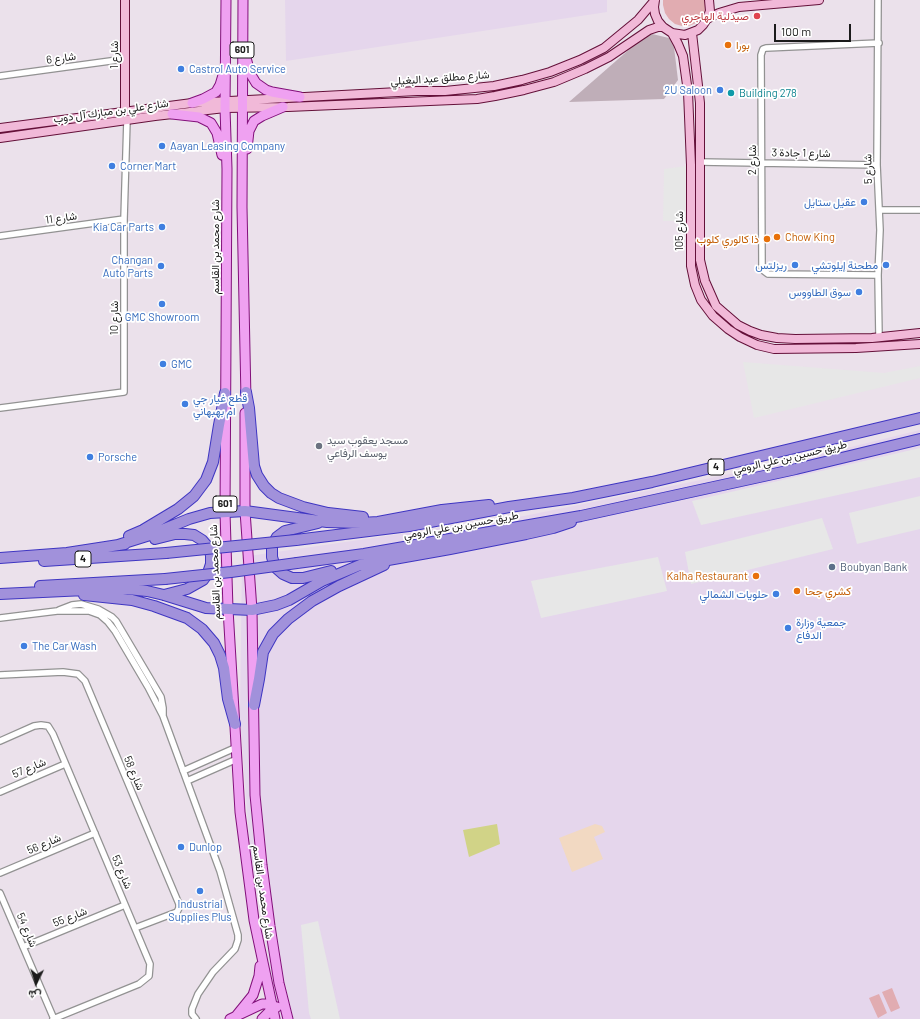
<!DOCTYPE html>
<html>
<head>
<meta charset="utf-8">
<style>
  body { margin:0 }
  #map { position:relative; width:920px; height:1019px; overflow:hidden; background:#ebe1eb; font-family:Barlow,Vazirmatn,sans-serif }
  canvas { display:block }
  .north { position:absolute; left:16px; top:963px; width:40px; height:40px; -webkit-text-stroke:3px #fff; paint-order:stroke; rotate:185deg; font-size:11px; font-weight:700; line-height:16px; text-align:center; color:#1b1b1b }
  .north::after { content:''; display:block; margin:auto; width:14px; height:18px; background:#1b1b1b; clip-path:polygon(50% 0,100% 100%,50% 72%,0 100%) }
  .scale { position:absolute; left:774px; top:24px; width:77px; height:18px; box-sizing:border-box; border:2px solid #1b1b1b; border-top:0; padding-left:5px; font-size:12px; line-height:14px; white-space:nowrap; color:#1b1b1b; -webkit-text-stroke:3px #fff; paint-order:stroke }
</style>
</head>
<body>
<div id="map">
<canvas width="920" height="1019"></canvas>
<div class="north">ش</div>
<div class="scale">100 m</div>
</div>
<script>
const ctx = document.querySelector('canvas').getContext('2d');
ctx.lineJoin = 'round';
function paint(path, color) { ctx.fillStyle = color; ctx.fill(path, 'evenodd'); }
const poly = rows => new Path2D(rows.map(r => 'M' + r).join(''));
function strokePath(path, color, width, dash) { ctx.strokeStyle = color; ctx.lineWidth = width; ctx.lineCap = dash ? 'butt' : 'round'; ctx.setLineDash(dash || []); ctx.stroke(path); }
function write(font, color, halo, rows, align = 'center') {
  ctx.font = font + ' Barlow,Vazirmatn,sans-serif'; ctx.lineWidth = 3.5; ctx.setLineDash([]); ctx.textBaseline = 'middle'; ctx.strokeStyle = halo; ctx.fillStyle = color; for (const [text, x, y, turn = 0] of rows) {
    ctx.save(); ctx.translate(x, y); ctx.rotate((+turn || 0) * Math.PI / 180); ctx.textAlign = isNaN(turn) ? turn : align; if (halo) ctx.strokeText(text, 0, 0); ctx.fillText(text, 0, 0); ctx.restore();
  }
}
const military = poly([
  [285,0,607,0,607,12,286,61],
  [920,430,920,1019,280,1019,276,1004,250,849,240,716,242,557,524,516,794,461]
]);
const construction = poly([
  [648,33,673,39,678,80,664,99,569,102]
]);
const grass = poly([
  [663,0,708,0,706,13,702,19,696,23,689,26,682,26,675,24,669,19,665,13,663,5],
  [892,988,900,1008,891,1012,882,992],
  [879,994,887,1013,878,1018,869,998]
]);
const park = poly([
  [595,824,602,826,605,832,594,837,603,859,572,872,559,838]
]);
const pitch = poly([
  [497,824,500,844,469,857,463,830]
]);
const parking = poly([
  [686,166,686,221,663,221,664,169],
  [743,362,884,373,920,366,920,378,754,418],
  [920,448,920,477,701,525,692,501],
  [920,496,920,529,857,544,849,513],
  [822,518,833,549,691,584,685,552],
  [658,557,667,591,541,618,531,581],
  [318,921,340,1019,311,1019,309,1013,301,925]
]);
const street = poly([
  [878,0,877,165,880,230,878,275,879,337],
  [0,76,125,59],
  [700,162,877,165],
  [879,210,920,210],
  [0,236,124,219],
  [878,275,768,274,764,271,762,268,761,55,763,49,766,48,879,43],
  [0,408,124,392,124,219,127,120],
  [59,610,72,605,81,604,98,609,112,617,116,621,161,697,163,708,163,715],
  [0,618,57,611,89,611,100,615,108,622,115,631,148,687,163,716,220,871,238,935,238,940,235,949,213,972,198,994,192,1009,192,1014,196,1019],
  [0,675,63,672,78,674,85,681,179,904,179,908,177,912,135,928],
  [0,741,34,726,41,725,48,726,53,734,150,964,149,976,139,984,53,1019],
  [183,771,237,747],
  [187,781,237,759],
  [0,792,65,764],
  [0,873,95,833],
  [0,893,54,1019],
  [23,947,125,905]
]);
const secondary = poly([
  [655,0,654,7,655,14,658,21,663,27,672,33,685,35,698,30,703,25,707,19,710,11,709,0],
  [707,19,719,13,739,7,819,0],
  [672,33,678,44,683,56,688,92,691,165,691,266,695,285,701,300,713,316,728,329,740,337,757,345,774,349,856,348,920,344],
  [692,33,700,103,700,260,705,281,716,306,738,325,750,331,761,335,777,338,795,339,872,338,920,333],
  [125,111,125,0],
  [0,128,192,103,417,91,445,91,494,86,522,80,550,72,580,60,604,48,638,20,655,0],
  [0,138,155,116,225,108,288,107,477,99,495,96,524,90,554,82,585,69,609,57,649,30,658,27,663,27]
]);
const primary = poly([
  [226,0,225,108,227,169,225,512,228,609,240,812,254,920,275,1019],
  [243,0,242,207,246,399],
  [245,54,250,73,256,83,266,90,272,92,300,97],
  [192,103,203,99,216,92,220,85,223,75],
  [172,114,199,117,211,123,217,133,222,155],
  [247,149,249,131,254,121,262,116,283,107],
  [245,413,245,511,252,610,255,795,262,865,270,926,279,983,288,1019],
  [236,1016,253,995,259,976,260,966],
  [230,1019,262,1004,267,1004,277,1007],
  [262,1019,269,1012,272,1004]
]);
const highway = poly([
  [246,392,249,408,254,466,257,475,264,486,271,493,279,498,303,507,328,513,363,517],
  [318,523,285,531,277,537,272,546,272,557,275,567,283,574,292,578,303,578,331,571],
  [129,536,143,530,178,509,194,496,206,480,213,462,219,425,225,393],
  [155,539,175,534,185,534,194,535,202,540,208,547,211,555,211,564,208,573,203,580,187,589,164,595],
  [296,540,409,526,509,507,573,498,652,482,920,418],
  [118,545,150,535,189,519,210,513,245,511,327,522,361,523,378,522,442,510,489,505],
  [0,558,67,553,125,544],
  [44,561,166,553],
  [297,563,364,554,581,516,796,469,920,439],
  [40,586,165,579],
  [0,594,107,589,128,589,147,591,164,595,206,608,252,610,276,605,289,600,322,581,360,565,450,549,526,534,553,528,571,522],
  [84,595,132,600,154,606,187,618,202,629,214,643,220,655,224,668,228,699,235,724],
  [254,705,259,679,263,652,273,634,288,619,312,601,339,586,384,565]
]);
const highwayBridge = poly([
  [166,553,296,540],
  [165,579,231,572,297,563]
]);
const markers = [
  [757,16,4,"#e0444e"],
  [728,45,4,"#e8710a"],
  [181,69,4,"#3f7fe0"],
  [720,90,4,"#3f7fe0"],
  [731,93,4,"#0f9aa8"],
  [162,146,4,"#3f7fe0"],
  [112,166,4,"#3f7fe0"],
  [864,202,4,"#3f7fe0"],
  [162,227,4,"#3f7fe0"],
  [777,237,4,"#e8710a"],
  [767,239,4,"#e8710a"],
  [795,265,4,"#3f7fe0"],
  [886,265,4,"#3f7fe0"],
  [161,266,4,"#3f7fe0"],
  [859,292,4,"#3f7fe0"],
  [162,304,4,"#3f7fe0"],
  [163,364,4,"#3f7fe0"],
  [185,404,4,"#3f7fe0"],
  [319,446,4,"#6b7280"],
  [90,457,4,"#3f7fe0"],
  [832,567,4,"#5c6f8a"],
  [756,576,4,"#e8710a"],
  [797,591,4,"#e8710a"],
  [776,594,4,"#3f7fe0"],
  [788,628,4,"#3f7fe0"],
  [24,646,4,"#3f7fe0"],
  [181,847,4,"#3f7fe0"],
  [200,891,4,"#3f7fe0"]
];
const shields = [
  [242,50,24],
  [716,467,16],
  [225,504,24],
  [83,559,16]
];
const shieldNames = [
  ["601",242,50],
  ["4",716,467],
  ["601",225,504],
  ["4",83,559]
];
const healthNames = [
  ["صيدلية الهاجري",749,16]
];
const foodNames = [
  ["بورا",736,45],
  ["Chow King",785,237],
  ["ذا كالوري كلوب",759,239,"right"],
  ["Kalha Restaurant",748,576,"right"],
  ["كشري جحا",805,591]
];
const streetNames = [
  ["شارع 1",114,55,-90],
  ["شارع 6",61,58,-8],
  ["شارع مطلق عيد البغيلي",440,78,-4],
  ["شارع علي بن مبارك آل دوب",111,111,-8],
  ["شارع 1 جادة 3",801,153,1],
  ["شارع 2",752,160,-90],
  ["شارع 5",868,169,-91],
  ["شارع 11",61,218,-8],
  ["شارع 105",679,231,-90],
  ["شارع محمد بن القاسم",215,247,-90],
  ["شارع 10",114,318,-90],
  ["طريق حسين بن علي الرومي",790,457,-13],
  ["طريق حسين بن علي الرومي",461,525,-10],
  ["شارع محمد بن القاسم",215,572,-92],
  ["شارع 57",29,768,-23],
  ["شارع 58",134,773,67],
  ["شارع 56",44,844,-23],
  ["شارع 53",122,872,67],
  ["شارع محمد بن القاسم",263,892,82],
  ["شارع 55",70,917,-22],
  ["شارع 54",27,930,67]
];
const shopNames = [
  ["Castrol Auto Service",189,69],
  ["2U Saloon",712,90,"right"],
  ["Aayan Leasing Company",170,146],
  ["Corner Mart",120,166],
  ["عقيل ستايل",856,202,"right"],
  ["Kia Car Parts",154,227,"right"],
  ["Changan",153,260,"right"],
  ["Auto Parts",153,273,"right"],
  ["ريزلتس",787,265,"right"],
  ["مطحنة إيلوتشي",878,265,"right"],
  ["سوق الطاووس",851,292,"right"],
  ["GMC Showroom",162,317,"center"],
  ["GMC",171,364],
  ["قطع غيار جي",193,398],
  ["ام بهبهاني",193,411],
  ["Porsche",98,457],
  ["حلويات الشمالي",768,594,"right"],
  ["جمعية وزارة",796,622],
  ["الدفاع",796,635],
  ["The Car Wash",32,646],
  ["Dunlop",189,847],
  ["Industrial",200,904,"center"],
  ["Supplies Plus",200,917,"center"]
];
const cultureNames = [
  ["Building 278",739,93]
];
const worshipNames = [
  ["مسجد يعقوب سيد",327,440],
  ["يوسف الرفاعي",327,453]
];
const serviceNames = [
  ["Boubyan Bank",840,567]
];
paint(military, '#e5d6ec');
paint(construction, '#bfaeb8');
paint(grass, '#e1acb1');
paint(park, '#f2d9c2');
paint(pitch, '#d1d387');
paint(parking, '#e7e7e7');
strokePath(street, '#929292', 8);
strokePath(secondary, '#641039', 10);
strokePath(primary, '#82107a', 11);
strokePath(highway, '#3f36c2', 12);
strokePath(street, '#fff', 5.5);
strokePath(secondary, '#f1b9d8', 8);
strokePath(primary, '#efa1f1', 9);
strokePath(highway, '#a191db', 10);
strokePath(highwayBridge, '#3f36c2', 12, []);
strokePath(highwayBridge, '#a191db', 10);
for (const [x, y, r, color] of markers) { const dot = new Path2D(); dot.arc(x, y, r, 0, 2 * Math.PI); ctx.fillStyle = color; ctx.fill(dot); strokePath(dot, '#fff', 1.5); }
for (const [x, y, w] of shields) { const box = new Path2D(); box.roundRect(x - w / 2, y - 8, w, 16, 3); ctx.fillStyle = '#fff'; ctx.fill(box); strokePath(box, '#1b1b1b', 1); }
write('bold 10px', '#1b1b1b', null, shieldNames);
write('11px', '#be3a42', '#fff', healthNames, 'right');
write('11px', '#c56008', '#fff', foodNames, 'left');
write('11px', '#1b1b1b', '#fff', streetNames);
write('11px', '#366cbe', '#fff', shopNames, 'left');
write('11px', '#0d838f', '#fff', cultureNames, 'left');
write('11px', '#5b616d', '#fff', worshipNames, 'left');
write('11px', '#4e5e75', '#fff', serviceNames, 'left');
</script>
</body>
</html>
